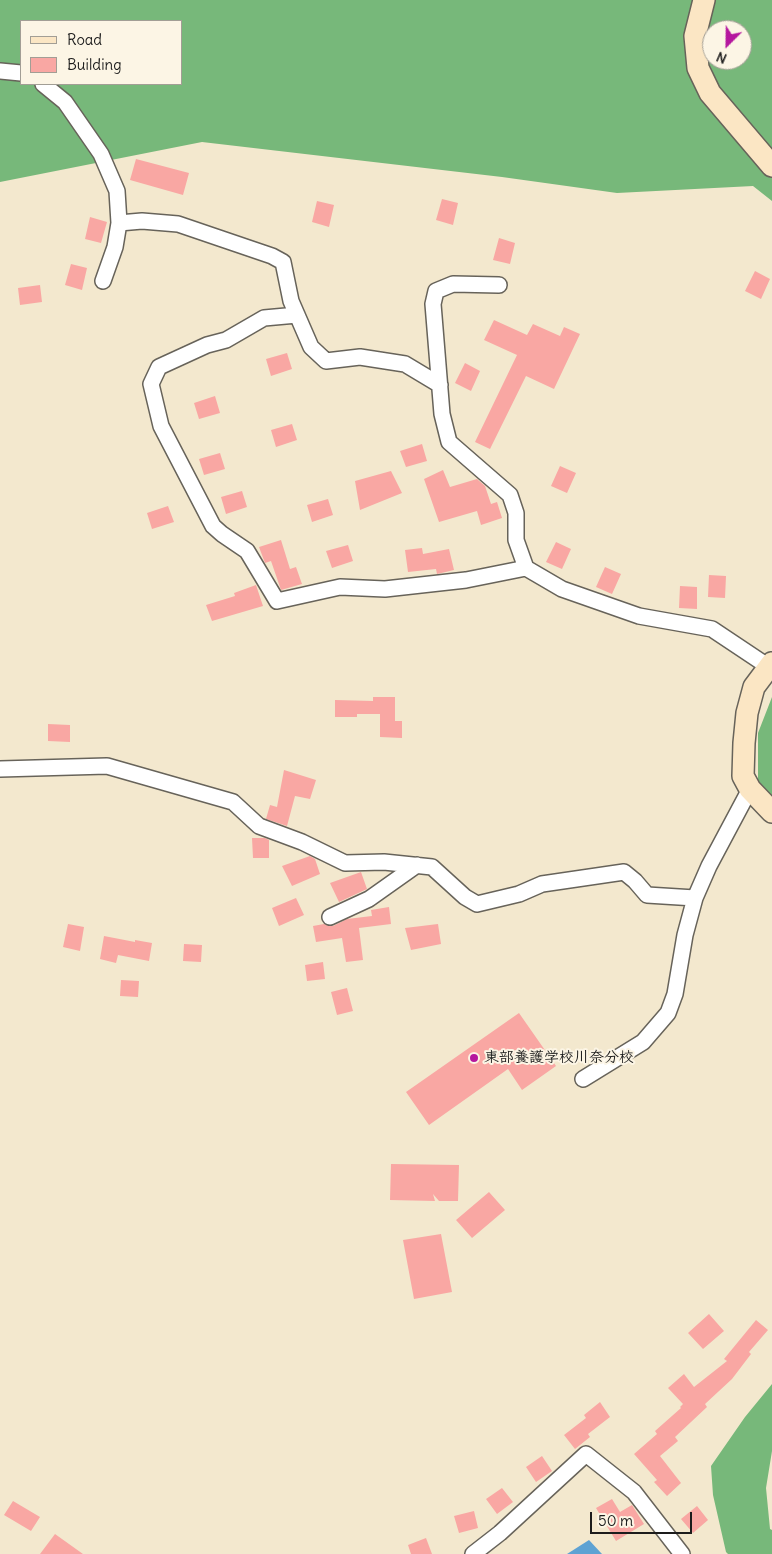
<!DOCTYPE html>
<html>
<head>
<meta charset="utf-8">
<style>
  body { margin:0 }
  #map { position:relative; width:772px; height:1554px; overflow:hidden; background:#f3e8ce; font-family:Delius,sans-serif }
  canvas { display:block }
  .legend { position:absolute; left:20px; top:20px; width:162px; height:65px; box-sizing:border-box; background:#fcf5e5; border:1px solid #a29e95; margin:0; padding:6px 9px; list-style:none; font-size:15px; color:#1c1c1c }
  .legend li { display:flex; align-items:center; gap:10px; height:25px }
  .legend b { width:25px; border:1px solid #a29e95 }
  .north { position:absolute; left:702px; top:20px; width:50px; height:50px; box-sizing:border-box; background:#fcf5e5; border:1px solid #a29e95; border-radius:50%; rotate:203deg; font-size:14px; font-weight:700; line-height:20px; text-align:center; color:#1c1c1c }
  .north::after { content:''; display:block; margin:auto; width:18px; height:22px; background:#b5179e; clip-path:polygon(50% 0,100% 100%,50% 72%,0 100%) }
  .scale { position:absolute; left:590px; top:1512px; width:102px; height:22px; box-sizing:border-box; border:2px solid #1c1c1c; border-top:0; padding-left:6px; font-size:15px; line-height:18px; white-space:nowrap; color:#1c1c1c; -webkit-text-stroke:4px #fcf5e5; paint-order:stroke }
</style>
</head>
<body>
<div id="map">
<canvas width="772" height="1554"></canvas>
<ul class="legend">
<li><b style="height:6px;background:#fbe6c4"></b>Road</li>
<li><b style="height:14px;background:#f9a7a3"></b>Building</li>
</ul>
<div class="north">N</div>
<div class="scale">50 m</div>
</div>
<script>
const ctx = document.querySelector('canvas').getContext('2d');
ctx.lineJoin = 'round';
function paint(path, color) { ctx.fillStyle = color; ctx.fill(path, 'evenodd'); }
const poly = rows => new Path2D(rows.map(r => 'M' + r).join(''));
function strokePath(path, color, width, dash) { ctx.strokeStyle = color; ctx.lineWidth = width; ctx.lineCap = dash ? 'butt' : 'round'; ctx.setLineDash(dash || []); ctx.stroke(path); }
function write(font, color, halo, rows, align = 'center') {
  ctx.font = font + ' Delius,"Klee One",sans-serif'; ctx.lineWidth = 4; ctx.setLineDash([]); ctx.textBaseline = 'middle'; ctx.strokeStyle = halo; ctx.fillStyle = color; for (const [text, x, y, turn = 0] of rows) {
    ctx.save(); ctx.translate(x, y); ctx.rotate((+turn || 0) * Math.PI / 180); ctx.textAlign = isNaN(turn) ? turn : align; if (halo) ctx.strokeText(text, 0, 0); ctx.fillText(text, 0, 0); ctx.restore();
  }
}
const forest = poly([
  [0,0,772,0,772,201,753,186,617,193,502,177,202,142,0,182],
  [21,21,181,21,181,84,21,84],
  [712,30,742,30,742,60,712,60],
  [772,697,772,796,768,795,758,780,758,733],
  [772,1384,772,1451,766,1488,770,1529,772,1530,772,1554,728,1554,726,1552,713,1495,711,1466,745,1417]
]);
const water = poly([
  [589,1540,602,1554,567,1554]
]);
const building = poly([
  [136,159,189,173,183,195,130,180],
  [442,199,458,203,453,225,436,220],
  [317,201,334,205,329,227,312,222],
  [90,217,107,222,101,243,85,239],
  [499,238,515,243,510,264,493,260],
  [71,264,87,268,82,290,65,285],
  [755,271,770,279,761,299,745,291],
  [40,285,42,302,20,305,18,288],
  [494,320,527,335,533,324,560,336,564,327,580,334,554,389,526,376,490,449,475,442,517,355,484,340],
  [287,353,292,369,271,376,266,359],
  [465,363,480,371,471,391,455,383],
  [215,396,220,413,199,419,194,403],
  [292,424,297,440,276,447,271,430],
  [422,444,427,461,406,467,400,451],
  [220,453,225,469,204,475,199,459],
  [560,466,576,473,567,493,551,486],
  [443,470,450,487,477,479,485,486,491,504,497,502,502,518,481,525,477,511,439,522,424,479],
  [391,471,402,493,360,510,355,481],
  [242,491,247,507,226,514,221,497],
  [328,499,333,515,312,522,307,505],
  [168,506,174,522,152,529,147,513],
  [281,540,290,569,296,567,302,584,281,590,271,561,265,563,259,547],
  [556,542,571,549,562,569,546,562],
  [348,545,353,561,332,568,326,551],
  [422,548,423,554,449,549,454,570,437,574,436,569,408,572,405,550],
  [605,567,621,574,612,594,596,587],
  [709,575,726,576,725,598,708,597],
  [256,585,263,606,212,621,206,605,235,596,234,593],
  [680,586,697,587,697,609,679,608],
  [373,697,395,697,395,721,402,721,402,738,380,737,380,714,357,714,357,717,335,717,335,700,373,701],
  [48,724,70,725,70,742,48,741],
  [284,770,316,780,310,799,295,796,287,826,266,819,270,805,277,807],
  [252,838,265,838,269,840,269,858,253,858],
  [310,856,315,859,320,874,292,886,282,866],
  [361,872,367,889,339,902,330,883],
  [296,898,304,915,279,926,272,908],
  [389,907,391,924,359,928,363,960,346,962,342,938,316,942,313,926,324,924,329,926,333,926,347,919,372,916,371,910],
  [68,924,84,927,80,951,63,947],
  [438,924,441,944,411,950,405,928],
  [104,936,135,942,135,940,152,943,149,961,118,955,116,963,100,959],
  [184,944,202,945,201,962,183,961],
  [323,962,325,979,307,981,305,965],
  [121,980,139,981,138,997,120,996],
  [347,988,353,1011,337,1015,331,992],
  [519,1013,556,1066,522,1090,508,1069,429,1125,406,1092],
  [391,1164,459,1165,458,1201,439,1201,433,1194,435,1201,390,1200],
  [489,1192,505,1210,472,1238,456,1220],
  [441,1234,452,1292,414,1299,403,1240],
  [709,1314,724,1331,703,1349,688,1333],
  [756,1320,768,1330,749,1352,751,1354,732,1379,705,1404,707,1407,675,1437,678,1441,660,1456,681,1483,667,1496,654,1482,657,1480,634,1454,657,1434,655,1431,681,1408,680,1407,683,1404,668,1388,684,1374,694,1387,727,1361,724,1359],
  [600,1402,610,1417,588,1434,590,1437,575,1449,564,1435,586,1418,584,1415],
  [542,1456,552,1471,536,1482,526,1467],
  [502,1488,513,1502,497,1514,486,1499],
  [612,1499,620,1512,632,1505,644,1524,616,1541,596,1508],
  [13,1501,40,1517,31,1531,4,1515],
  [697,1506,708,1520,693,1533,681,1519],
  [474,1511,478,1528,459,1533,454,1516],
  [55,1534,83,1554,40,1554],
  [426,1538,432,1554,411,1554,408,1545]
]);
const minor = poly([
  [0,71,21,73],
  [43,84,65,102,101,154,117,191,119,223,115,247,103,281],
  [119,223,142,221,178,224,272,256,283,262,291,301,311,347,326,361,360,357,405,364,440,385],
  [499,285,453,284,436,291,433,304,442,414,449,442,510,495,516,513,516,540,526,568,562,589,639,616,712,629,769,667],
  [297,315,264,318,226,340,207,345,159,367,151,384,161,426,213,526,222,534,247,551,277,601,340,587,385,589,466,580,526,568],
  [0,769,107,766,233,802,259,826,302,842,345,863,384,862,432,867,465,897,477,904,519,894,542,884,624,872,635,881,647,895,695,898],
  [330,917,369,899,417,865],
  [583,1079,643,1042,668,1013,675,994,685,935,695,898,709,866,750,789],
  [473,1554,500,1533,586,1454,634,1492,682,1554]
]);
const secondary = poly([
  [704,0,695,36,698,68,710,93,772,166],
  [772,663,754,687,747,713,744,743,743,776,750,789,772,812]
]);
const markers = [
  [474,1058,5,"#b5179e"]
];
const poiNames = [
  ["東部養護学校川奈分校",484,1058]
];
paint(forest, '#77b87a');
paint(water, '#5ea2d3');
paint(building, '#f9a7a3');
strokePath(minor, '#67635a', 18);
strokePath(secondary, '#67635a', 24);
strokePath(minor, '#fff', 15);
strokePath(secondary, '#fbe6c4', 21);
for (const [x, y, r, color] of markers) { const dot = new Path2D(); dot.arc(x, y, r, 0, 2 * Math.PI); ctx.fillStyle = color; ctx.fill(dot); strokePath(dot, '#fcf5e5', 2); }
write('bold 15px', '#1c1c1c', '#fcf5e5', poiNames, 'left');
</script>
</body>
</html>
